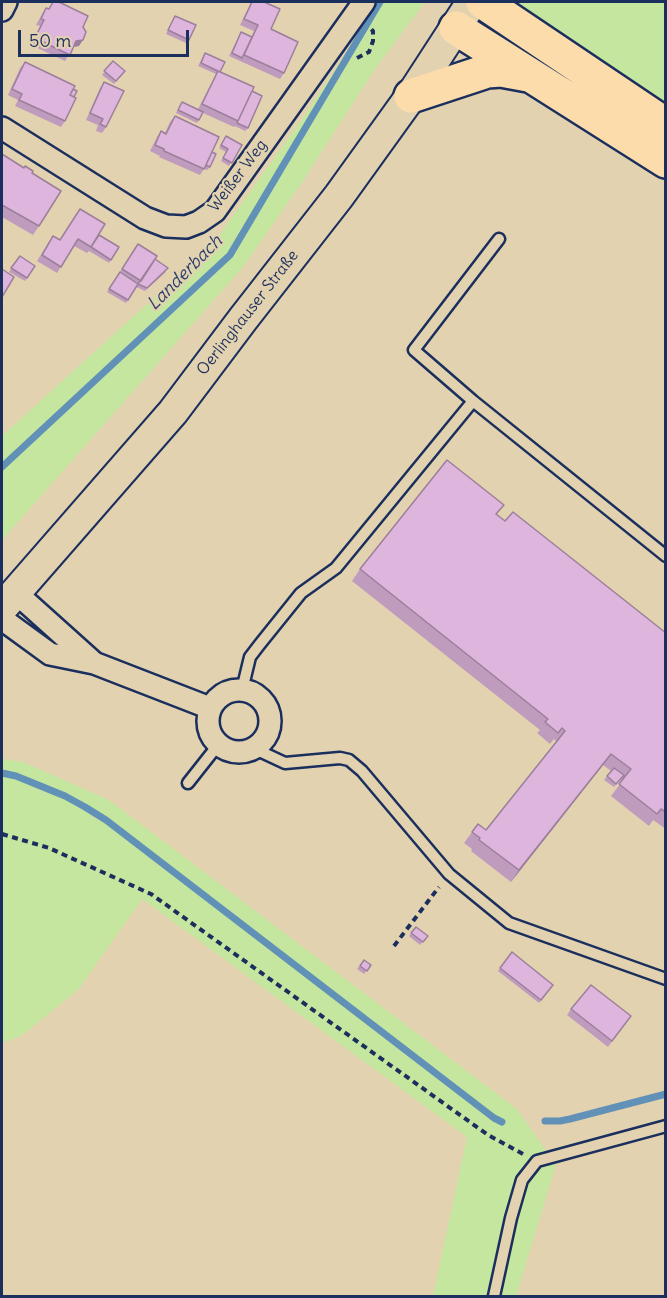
<!DOCTYPE html>
<html>
<head>
<meta charset="utf-8">
<style>
  body { margin:0 }
  #map { position:relative; width:667px; height:1298px; overflow:hidden; background:#e3d2af; font-family:Delius,sans-serif }
  canvas { display:block }
  .frame { position:absolute; inset:0; border:3px solid #1b2f5e; pointer-events:none }
  .scale { position:absolute; left:18px; top:30px; width:171px; height:27px; box-sizing:border-box; border:3px solid #1b2f5e; border-top:0; padding-left:8px; font-size:18px; line-height:21px; white-space:nowrap; color:#1b2f5e; -webkit-text-stroke:4px #e3d2af; paint-order:stroke }
</style>
</head>
<body>
<div id="map">
<canvas width="667" height="1298"></canvas>
<div class="frame"></div>
<div class="scale">50 m</div>
</div>
<script>
const ctx = document.querySelector('canvas').getContext('2d');
ctx.lineJoin = 'round';
function paint(path, color) { ctx.fillStyle = color; ctx.fill(path, 'evenodd'); }
const poly = rows => new Path2D(rows.map(r => 'M' + r).join(''));
function strokePath(path, color, width, dash) { ctx.strokeStyle = color; ctx.lineWidth = width; ctx.lineCap = dash ? 'butt' : 'round'; ctx.setLineDash(dash || []); ctx.stroke(path); }
function write(font, color, halo, rows, align = 'center') {
  ctx.font = font + ' Delius,sans-serif'; ctx.lineWidth = 4.5; ctx.setLineDash([]); ctx.textBaseline = 'middle'; ctx.strokeStyle = halo; ctx.fillStyle = color; for (const [text, x, y, turn = 0] of rows) {
    ctx.save(); ctx.translate(x, y); ctx.rotate((+turn || 0) * Math.PI / 180); ctx.textAlign = isNaN(turn) ? turn : align; if (halo) ctx.strokeText(text, 0, 0); ctx.fillText(text, 0, 0); ctx.restore();
  }
}
const green = poly([
  [380,2,425,2,375,69,303,181,243,267,2,540,2,436,213,244,302,119],
  [520,2,665,2,665,102,534,21,522,9],
  [2,759,23,762,109,800,517,1109,556,1165,516,1296,433,1296,467,1137,142,899,78,990,21,1036,2,1043]
]);
const stream = poly([
  [2,467,230,255,380,2],
  [2,773,16,776,65,796,85,807,106,820,494,1118,502,1122],
  [545,1121,560,1121,570,1119,666,1094]
]);
const path = poly([
  [357,58,369,52,373,41,373,31,371,29],
  [2,834,49,848,151,894,488,1135,525,1155],
  [394,946,439,887]
]);
const lane = poly([
  [473,401,414,350,499,239],
  [242,690,250,657,260,644,301,593,336,568,473,401,666,556],
  [255,749,285,763,340,758,349,760,362,771,449,874,509,923,666,979],
  [188,783,218,745],
  [494,1296,511,1218,522,1180,537,1161,666,1126]
]);
const street = poly([
  [2,10,6,2],
  [2,128,145,218,166,226,186,227,199,222,215,211,364,2],
  [15,592,93,662],
  [2,619,50,654,94,663,210,708],
  '208 721a31 31 0 1 1 62 0a31 31 0 1 1-62 0Z'
]);
const secondary = poly([
  [2,608,173,412,243,319,339,196,411,96,472,2]
]);
const highway = poly([
  [483,2,666,125],
  [456,28,666,161],
  [411,96,487,71,501,70,528,75]
]);
const wall = poly([
  [53,2,83,27,79,46,74,47,65,61,31,45,40,26,36,25,42,14,46,8,48,9],
  [251,2,264,2,271,29,284,73,280,79,229,56,241,32,251,37,254,31,240,25],
  [175,16,189,40,186,43,166,34],
  [205,53,220,72,252,91,248,128,245,131,235,126,234,127,203,113,197,123,176,113,182,102,198,109,216,74,198,66],
  [113,61,125,71,114,84,102,75],
  [25,62,73,89,74,97,65,121,61,127,15,106,18,100,8,95,20,68],
  [104,82,106,127,102,133,96,131,98,125,86,120,100,88],
  [175,116,212,152,210,167,207,170,204,169,200,175,159,157,160,156,150,151,157,137,161,131,165,133,170,122],
  [226,136,242,145,229,166,221,161,226,152,219,148],
  [2,154,32,173,39,226,33,235,2,217],
  [99,235,119,247,109,263,89,251,87,253,74,246,57,273,37,261,49,242],
  [138,244,155,259,166,272,145,291,136,287,126,303,107,292],
  [20,256,35,266,25,281,9,272],
  [497,515,666,633,666,829,653,820,649,826,611,796,623,780,621,779,614,787,604,780,611,771,603,765,511,882,471,851,472,849,464,843,478,824,486,830,557,742,554,739,550,744,537,733,540,730,352,581,360,569],
  [416,927,428,936,420,945,409,936],
  [512,952,553,985,539,1003,498,971],
  [364,960,371,965,364,974,357,969],
  [571,1009,631,1016,608,1047,567,1015]
]);
const shadedWall = poly([
  [83,40,79,46,72,47,76,41],
  [611,754,603,765,511,882,519,870]
]);
const building = poly([
  [53,2,59,2,88,16,83,27,86,32,83,40,76,41,70,55,35,38,44,20,41,19,46,8,49,9,53,2],
  [252,2,264,2,280,9,271,29,298,42,284,73,244,55,258,25,244,19,252,2],
  [175,16,196,25,189,40,168,30,175,16],
  [241,32,252,37,242,58,232,53,241,32],
  [205,53,225,62,220,72,201,63,205,53],
  [113,61,125,71,116,81,104,71,113,61],
  [25,62,75,86,70,95,76,98,65,121,19,100,22,94,12,89,25,62],
  [218,71,254,87,238,121,202,104,218,71],
  [104,82,124,91,106,127,100,124,103,119,90,113,104,82],
  [73,89,77,91,74,97,70,95,73,89],
  [252,91,262,96,248,128,237,123,252,91],
  [182,102,203,112,199,120,178,110,182,102],
  [175,116,219,137,204,169,164,151,164,149,155,145,161,131,166,134,175,116],
  [226,136,242,145,232,163,223,158,228,149,221,145,226,136],
  [212,152,216,154,210,167,206,165,212,152],
  [2,154,24,168,25,166,33,171,32,173,61,191,39,226,2,205,2,154],
  [80,209,105,224,91,247,78,239,61,267,42,255,53,236,60,240,80,209],
  [99,235,119,247,111,260,91,247,99,235],
  [138,244,157,256,141,281,122,269,138,244],
  [20,256,35,266,27,278,11,268,20,256],
  [155,259,168,268,147,288,138,284,155,259],
  [2,269,14,277,2,297,2,269],
  [120,272,138,284,128,300,109,289,120,272],
  [447,460,504,505,496,514,505,521,513,512,666,633,666,812,661,809,657,814,619,784,631,769,611,754,519,870,479,840,480,838,472,832,478,824,486,830,565,731,562,728,558,733,545,722,548,719,360,569,447,460],
  [614,768,624,775,616,784,607,776,614,768],
  [416,927,428,936,423,942,411,933,416,927],
  [512,952,553,985,541,1000,500,968,512,952],
  [364,960,371,965,367,971,360,966,364,960],
  [591,985,631,1016,612,1041,571,1009,591,985]
]);
const streetNames = [
  ["Weißer Weg",238,176,-53],
  ["Oerlinghauser Straße",248,313,-52]
];
const waterNames = [
  ["Landerbach",185,273,-45]
];
paint(green, '#c5e69f');
strokePath(stream, '#6191b6', 7);
strokePath(lane, '#1b2f5e', 15);
strokePath(street, '#1b2f5e', 26);
strokePath(secondary, '#1b2f5e', 34);
strokePath(highway, '#1b2f5e', 38);
strokePath(path, '#1b2f5e', 4, [6, 4.5]);
strokePath(lane, '#e3d2af', 10);
strokePath(street, '#e3d2af', 21);
strokePath(secondary, '#e3d2af', 30);
strokePath(highway, '#fddcac', 33);
paint(wall, '#bf9cbe');
paint(shadedWall, '#9b7f9b');
paint(building, '#deb5dd');
strokePath(building, '#9b7f9b', 1.5);
write('16px', '#1b2f5e', '#e3d2af', streetNames);
write('italic 18px', '#273f6d', '#e3d2af', waterNames);
</script>
</body>
</html>
